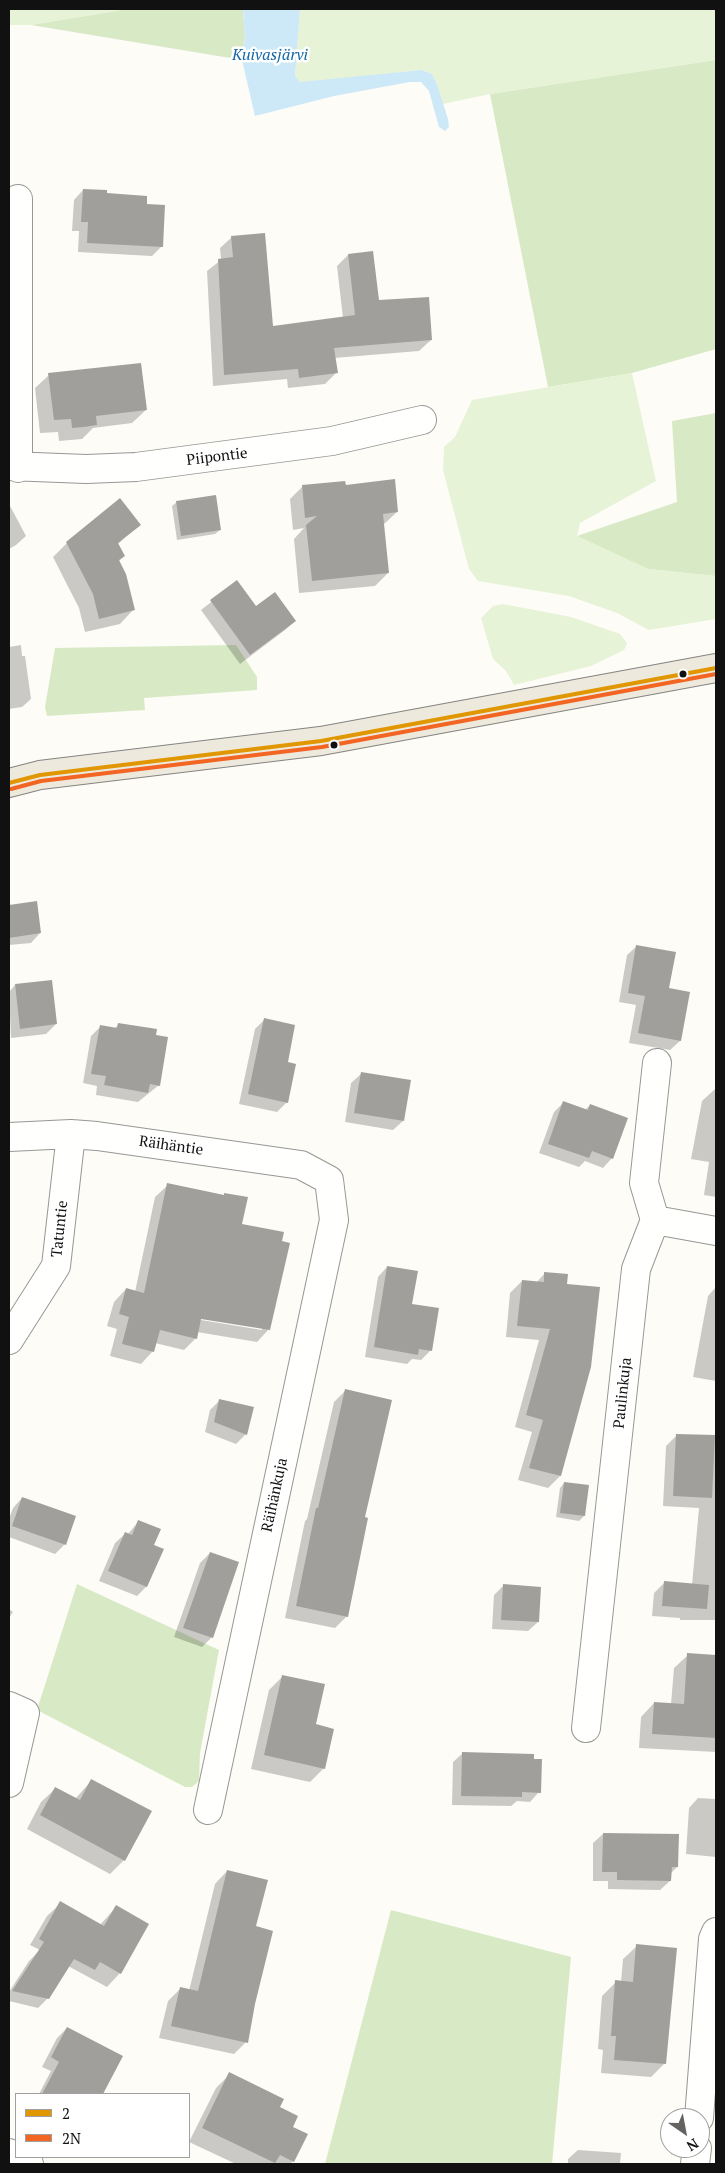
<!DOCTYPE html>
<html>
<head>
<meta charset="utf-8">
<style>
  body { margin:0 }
  #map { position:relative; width:725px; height:2173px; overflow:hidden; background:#fdfcf7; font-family:"PT Serif",serif }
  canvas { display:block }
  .frame { position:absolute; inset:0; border:10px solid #111; pointer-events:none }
  .legend { position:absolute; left:15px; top:2093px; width:175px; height:65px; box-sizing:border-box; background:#fff; border:1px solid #a0a0a0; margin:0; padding:6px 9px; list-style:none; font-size:15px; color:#111 }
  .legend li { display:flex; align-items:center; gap:10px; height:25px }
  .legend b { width:25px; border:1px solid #a0a0a0 }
  .north { position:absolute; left:660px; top:2108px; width:50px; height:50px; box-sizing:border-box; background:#fff; border:1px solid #a0a0a0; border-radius:50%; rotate:147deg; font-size:14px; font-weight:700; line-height:20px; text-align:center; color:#111 }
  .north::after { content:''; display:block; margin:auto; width:18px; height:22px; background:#646362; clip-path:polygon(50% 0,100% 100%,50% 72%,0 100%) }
</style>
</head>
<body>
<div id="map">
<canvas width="725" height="2173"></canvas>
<div class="frame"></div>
<ul class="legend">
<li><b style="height:6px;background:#e09702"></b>2</li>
<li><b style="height:6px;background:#f26522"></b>2N</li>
</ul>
<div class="north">N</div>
</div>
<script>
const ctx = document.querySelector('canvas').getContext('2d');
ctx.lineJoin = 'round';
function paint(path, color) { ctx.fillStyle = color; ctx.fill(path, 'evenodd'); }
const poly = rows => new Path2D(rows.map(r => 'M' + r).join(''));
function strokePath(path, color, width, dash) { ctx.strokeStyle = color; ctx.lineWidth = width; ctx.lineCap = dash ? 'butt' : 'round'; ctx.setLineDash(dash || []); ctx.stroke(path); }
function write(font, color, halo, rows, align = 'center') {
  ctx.font = font + ' "PT Serif",serif'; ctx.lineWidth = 5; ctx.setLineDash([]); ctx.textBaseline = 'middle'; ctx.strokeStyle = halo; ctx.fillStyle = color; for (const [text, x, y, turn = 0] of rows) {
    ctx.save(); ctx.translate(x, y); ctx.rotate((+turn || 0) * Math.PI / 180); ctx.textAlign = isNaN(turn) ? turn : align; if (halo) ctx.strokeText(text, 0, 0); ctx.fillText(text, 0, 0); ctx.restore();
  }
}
const green = poly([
  [9,9,128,9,31,25,9,25],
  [300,9,716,9,716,60,490,94,443,104,437,84,432,74,422,70,314,82,300,82,297,80,295,76],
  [632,373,656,481,580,523,577,536,648,569,716,576,716,619,649,630,617,613,569,596,478,581,469,569,443,470,444,447,455,437,472,400],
  [503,604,571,617,620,634,627,643,624,650,591,666,514,685,506,671,493,659,481,618,493,606]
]);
const forest = poly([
  [128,9,243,9,245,38,242,60,31,25],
  [716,60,716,349,632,373,548,387,490,94],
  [716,413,716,576,648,569,577,536,677,502,672,421],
  [236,645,257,677,257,690,144,698,145,710,47,716,45,707,55,648],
  [77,1584,219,1650,200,1753,199,1781,192,1787,185,1787,37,1710],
  [391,1910,571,1957,552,2164,325,2164]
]);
const water = poly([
  [243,9,300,9,295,76,300,82,422,70,432,74,437,84,448,119,449,127,445,131,439,127,429,91,421,82,410,82,334,96,255,116,242,60,245,38]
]);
const shadow = poly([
  [83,190,145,205,162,246,152,256,78,252,79,231,72,231,74,200],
  [232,237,271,328,343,318,337,266,348,255,378,302,431,340,419,351,334,358,336,373,325,384,288,388,287,379,213,386,207,271,221,260,220,248],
  [49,375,146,410,132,423,93,428,82,439,59,441,58,432,40,433,35,388],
  [303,486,344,486,397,512,383,525,388,573,375,586,299,593,294,539,304,528,293,530,290,499],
  [177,502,220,530,215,534,177,540,172,506],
  [9,504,26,536,16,545,9,549],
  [139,524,117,545,124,556,118,562,133,610,120,624,85,632,79,608,53,557,67,543],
  [237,582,256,608,295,621,285,630,240,664,201,610],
  [21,645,22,656,25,656,31,699,22,707,9,709,9,647],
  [36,903,40,933,31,943,9,945,9,906],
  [637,946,668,989,688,993,680,1041,670,1050,629,1043,636,1005,619,1002,627,955],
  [15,985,56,1024,46,1034,11,1038,9,992],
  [265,1019,286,1063,287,1102,277,1112,239,1104,255,1029],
  [119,1024,159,1085,138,1102,96,1095,97,1086,83,1083,91,1036,101,1026,114,1029],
  [361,1074,403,1121,393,1130,345,1122,351,1083],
  [715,1089,716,1089,716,1197,704,1195,709,1162,691,1159,702,1101],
  [563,1103,585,1110,590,1105,612,1158,603,1168,585,1161,579,1167,539,1153,554,1112],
  [168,1185,223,1196,225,1194,241,1225,269,1329,257,1342,197,1332,196,1338,184,1350,155,1343,153,1351,141,1364,110,1356,117,1329,107,1326,114,1302,126,1289,135,1292,155,1197],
  [195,1316,262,1327,262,1330,195,1319],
  [387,1267,430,1351,421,1360,412,1359,407,1364,365,1357,378,1277],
  [545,1273,566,1285,589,1367,560,1476,548,1488,518,1480,532,1432,515,1427,539,1340,506,1337,510,1293,522,1281,536,1283],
  [716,1287,716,1381,693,1377,708,1296],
  [346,1390,363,1518,347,1616,335,1628,285,1618,305,1521,307,1519,334,1402],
  [220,1400,246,1434,236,1444,205,1432,210,1410],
  [677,1435,716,1437,716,1620,680,1620,680,1618,652,1616,654,1593,664,1583,692,1585,699,1508,663,1506,666,1446],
  [564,1483,588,1486,584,1516,579,1521,556,1517,560,1488],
  [22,1498,65,1544,55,1554,9,1537,9,1519,13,1508],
  [139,1521,153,1546,162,1549,146,1587,137,1596,99,1581,115,1543,125,1534,127,1535],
  [210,1553,212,1637,202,1647,174,1637,200,1563],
  [504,1585,538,1622,528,1631,492,1629,494,1595],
  [9,1609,13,1612,9,1618],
  [688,1655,716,1657,716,1752,639,1748,641,1717,654,1703,671,1704,674,1668],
  [283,1676,315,1725,324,1768,310,1782,251,1769,269,1690],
  [463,1753,539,1792,530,1802,517,1801,511,1806,452,1805,453,1762],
  [92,1780,150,1812,124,1860,110,1874,27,1829,41,1802,55,1789,75,1799],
  [698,1798,716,1799,716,1857,686,1854,689,1808],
  [603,1834,677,1867,670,1874,670,1881,660,1890,608,1889,608,1881,593,1881,593,1843],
  [227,1871,255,1927,254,2004,246,2042,234,2054,159,2038,168,2001,180,1989,189,1991,215,1884],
  [61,1903,100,1925,116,1907,120,1973,107,1987,68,1966,48,1998,38,2008,9,2001,9,1992,29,1961,40,1950,30,1945,47,1916],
  [637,1946,665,2063,651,2077,601,2073,603,2050,598,2049,602,1996,616,1982,621,1982,623,1959],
  [67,2028,122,2057,102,2094,39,2094,51,2071,42,2067,57,2038],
  [230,2074,279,2108,291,2128,293,2161,290,2164,236,2164,189,2142,216,2088],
  [578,2150,621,2153,620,2164,568,2164,568,2159]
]);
const building = poly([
  [83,189,107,190,107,193,147,196,147,204,165,205,163,247,87,243,88,222,81,222],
  [265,233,273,326,355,315,348,254,373,251,379,300,429,297,432,340,334,348,338,373,299,378,298,369,224,375,218,259,233,257,231,236],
  [141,363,147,410,96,416,97,425,84,427,72,428,71,419,54,420,48,373],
  [395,479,398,512,383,514,389,573,312,581,306,525,317,516,305,518,302,485,345,481,346,485],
  [216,495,221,530,181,536,176,501],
  [120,498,141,525,118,543,125,556,119,560,126,574,135,610,99,619,93,594,66,542],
  [237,580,256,606,275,592,296,621,250,655,210,600],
  [37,901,41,933,9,938,9,905],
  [636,945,676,952,669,988,690,992,681,1041,638,1033,645,996,628,993],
  [52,980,57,1024,20,1029,15,984],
  [264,1018,295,1025,288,1062,296,1064,288,1103,248,1094],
  [118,1023,157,1029,156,1035,168,1037,160,1086,150,1084,148,1093,104,1085,106,1076,91,1074,100,1025,117,1028],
  [361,1072,411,1080,404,1121,354,1113],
  [563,1101,588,1110,590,1104,628,1118,613,1159,592,1151,589,1158,548,1144],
  [167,1183,224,1195,224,1193,248,1197,242,1224,284,1232,282,1241,290,1243,270,1330,201,1319,197,1339,160,1330,154,1352,122,1344,129,1317,119,1314,126,1288,144,1293],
  [387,1266,418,1271,412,1304,439,1308,432,1351,419,1349,418,1355,374,1347],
  [544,1272,568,1274,567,1284,600,1287,591,1367,561,1476,529,1468,543,1420,526,1415,550,1329,517,1326,522,1280,544,1282],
  [345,1389,392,1400,365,1517,368,1518,348,1617,296,1606,316,1508,318,1508],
  [219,1399,254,1407,247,1435,214,1422],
  [676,1434,715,1435,712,1498,673,1496],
  [564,1482,589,1485,585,1516,560,1513],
  [22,1497,76,1516,66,1545,12,1526],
  [138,1520,161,1529,154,1545,164,1549,147,1587,108,1571,125,1532,132,1535],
  [210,1552,239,1562,213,1638,183,1628],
  [664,1581,709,1585,707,1609,662,1606],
  [503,1584,541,1587,539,1622,501,1620],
  [687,1653,716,1655,716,1738,652,1734,654,1702,684,1704],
  [282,1675,325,1684,316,1724,334,1729,325,1769,264,1755],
  [462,1752,534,1754,534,1759,542,1759,541,1793,522,1792,522,1797,461,1796],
  [91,1779,152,1811,125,1861,40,1815,55,1787,80,1800],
  [603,1833,679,1834,678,1867,672,1867,671,1881,617,1880,617,1872,602,1872],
  [227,1870,268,1880,256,1926,273,1931,255,2004,248,2043,171,2026,180,1987,198,1991],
  [60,1901,104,1926,116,1905,149,1924,121,1974,100,1962,95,1970,74,1959,49,1999,12,1991,44,1942,39,1939],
  [636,1944,677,1948,666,2064,614,2060,616,2036,611,2036,615,1980,633,1982],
  [67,2027,123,2056,103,2094,42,2094,59,2062,51,2057],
  [229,2072,284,2099,280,2107,298,2116,293,2127,308,2134,294,2162,280,2155,275,2163,202,2128]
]);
const minor = poly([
  [18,199,18,468],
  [9,466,86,469,136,467,332,441,422,420],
  [9,1137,71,1134,97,1136,301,1165,329,1180,334,1220,208,1810],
  [655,1220,716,1231],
  [9,1340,56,1266,71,1134],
  [9,1706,25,1713,9,1783],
  [586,1728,636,1269,655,1220,644,1183,657,1063],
  [699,2118,713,1939,716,1932],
  [9,2153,29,2164],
  [695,2164,697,2148]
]);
const major = poly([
  [9,783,40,775,321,741,716,668]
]);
const bus1 = poly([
  [9,783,40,775,321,741,716,668]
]);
const bus2 = poly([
  [11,789,41,781,322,747,716,674]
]);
const markers = [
  [683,674,4.5,"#111"],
  [334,745,4.5,"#111"]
];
const streetNames = [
  ["Piipontie",217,457,-7],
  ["Räihäntie",171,1146,8],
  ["Tatuntie",60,1229,-84],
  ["Paulinkuja",623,1393,-84],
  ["Räihänkuja",275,1495,-78]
];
const waterNames = [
  ["Kuivasjärvi",270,55]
];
paint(green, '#e7f3d7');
paint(forest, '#d8eac5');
paint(water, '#cde8f7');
paint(shadow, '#0003');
paint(building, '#a19f9c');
strokePath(minor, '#979795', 30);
strokePath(major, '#858482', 30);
strokePath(minor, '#fffffe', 28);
strokePath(major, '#ede9dc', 28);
strokePath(bus1, '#e09702', 4);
strokePath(bus2, '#f26522', 4);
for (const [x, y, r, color] of markers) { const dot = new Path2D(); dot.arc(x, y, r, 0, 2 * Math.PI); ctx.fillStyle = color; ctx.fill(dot); strokePath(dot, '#fff', 2); }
write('15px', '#111', '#fff', streetNames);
write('italic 16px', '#1768a6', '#fff', waterNames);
</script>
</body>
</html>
